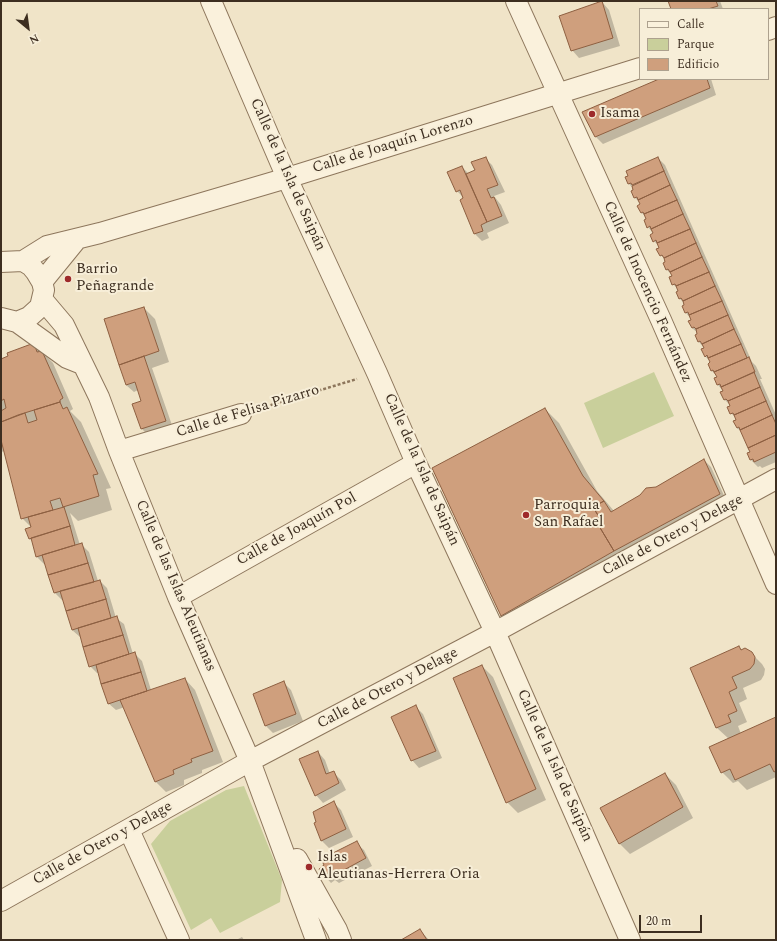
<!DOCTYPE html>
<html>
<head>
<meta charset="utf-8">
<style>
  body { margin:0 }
  #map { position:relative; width:777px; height:941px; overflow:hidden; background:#f0e4c8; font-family:Spectral,serif }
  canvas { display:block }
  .frame { position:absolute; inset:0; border:2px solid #3d2e20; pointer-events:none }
  .legend { position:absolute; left:639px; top:8px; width:130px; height:72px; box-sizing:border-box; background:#f7eed8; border:1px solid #ada18e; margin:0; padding:5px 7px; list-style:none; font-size:12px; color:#3d2e20 }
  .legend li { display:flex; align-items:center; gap:8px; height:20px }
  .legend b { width:20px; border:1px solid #ada18e }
  .north { position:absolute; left:8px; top:8px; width:40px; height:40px; -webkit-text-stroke:3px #f7eed8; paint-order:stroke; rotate:151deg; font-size:11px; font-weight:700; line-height:16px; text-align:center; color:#3d2e20 }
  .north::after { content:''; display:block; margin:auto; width:14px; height:18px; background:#3d2e20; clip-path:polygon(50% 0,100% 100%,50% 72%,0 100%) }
  .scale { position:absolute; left:639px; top:915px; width:63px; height:18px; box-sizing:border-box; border:2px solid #3d2e20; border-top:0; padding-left:5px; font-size:12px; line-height:14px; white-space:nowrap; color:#3d2e20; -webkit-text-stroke:3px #f7eed8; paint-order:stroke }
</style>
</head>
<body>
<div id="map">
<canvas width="777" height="941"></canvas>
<div class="frame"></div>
<ul class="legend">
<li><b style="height:5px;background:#faf1dc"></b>Calle</li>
<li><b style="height:11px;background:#c9cf9b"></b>Parque</li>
<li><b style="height:11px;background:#cf9f7d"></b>Edificio</li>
</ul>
<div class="north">N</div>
<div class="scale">20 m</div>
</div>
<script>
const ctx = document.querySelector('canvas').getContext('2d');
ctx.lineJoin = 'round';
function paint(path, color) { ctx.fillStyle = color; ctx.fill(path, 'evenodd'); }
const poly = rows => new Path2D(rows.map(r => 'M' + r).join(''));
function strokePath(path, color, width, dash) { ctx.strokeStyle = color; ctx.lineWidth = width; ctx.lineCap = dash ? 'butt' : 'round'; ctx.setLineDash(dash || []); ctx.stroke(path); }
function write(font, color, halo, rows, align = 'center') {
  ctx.font = font + ' Spectral,serif'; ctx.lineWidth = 4; ctx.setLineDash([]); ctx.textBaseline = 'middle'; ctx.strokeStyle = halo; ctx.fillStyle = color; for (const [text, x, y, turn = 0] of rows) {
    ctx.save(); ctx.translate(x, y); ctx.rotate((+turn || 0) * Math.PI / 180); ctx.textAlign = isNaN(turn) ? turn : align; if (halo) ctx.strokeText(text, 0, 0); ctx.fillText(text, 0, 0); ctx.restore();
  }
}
const green = poly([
  [654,372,674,416,603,448,584,403],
  [244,786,282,880,280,902,220,933,211,918,191,930,151,844,170,821,226,790]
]);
const shadow = poly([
  [669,1,720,1,723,9,672,9],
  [602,2,609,10,620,46,579,58,572,50],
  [661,79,711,79,716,95,603,144,596,137,584,112],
  [485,158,492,165,505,192,494,196,501,205,509,223,487,233,489,238,482,241,475,234,464,198,457,191,462,167,469,174,476,171],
  [658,158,665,165,752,362,756,366,762,379,760,379,776,415,776,462,762,468,760,466,758,467,751,460,749,454,751,452,743,433,737,428,736,418,731,413,731,406,724,399,724,392,718,385,715,379,718,377,712,371,711,362,705,356,705,349,699,342,696,336,699,334,692,328,690,321,692,320,686,313,683,306,686,305,680,299,680,291,673,284,672,275,667,270,664,264,666,261,661,255,661,248,654,241,653,233,648,227,647,219,642,213,641,203,635,198,632,192,634,189,629,184,626,178],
  [144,308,155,319,169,362,152,368,173,428,149,436,142,429,133,405,142,402,138,390,134,392,126,385],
  [34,344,53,363,73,409,70,411,81,422,111,488,106,489,112,510,78,521,70,513,80,545,82,545,89,552,98,581,100,581,107,588,116,618,124,624,133,654,135,654,142,661,151,690,185,679,195,690,223,762,202,770,202,773,184,780,184,785,166,792,155,781,125,707,116,710,108,703,99,673,97,673,90,666,81,637,80,637,72,630,63,599,62,600,55,593,46,563,44,564,37,557,33,542,29,538,32,528,22,518,5,451,1,452,1,360],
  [545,409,559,423,597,491,614,511,704,460,711,467,727,502,516,629,502,615],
  [739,647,742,650,751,653,762,664,765,669,764,675,761,680,743,688,747,699,739,703,747,722,738,726,741,734,776,718,776,777,747,790,738,781,733,783,722,772,729,739,717,728,691,668],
  [482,666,493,677,546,800,518,813,507,802],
  [284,683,291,690,303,721,273,733,266,726,254,695],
  [416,707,423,714,442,758,419,768,412,760],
  [318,752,325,760,330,774,334,773,341,780,346,790,323,803,316,795,301,760],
  [665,774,676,785,693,818,630,854,619,843],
  [334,803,341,810,353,837,329,848,322,841,315,823],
  [356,843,364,850,372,866,339,883,335,880,331,883,324,875],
  [420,930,429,940,403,940],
  [242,937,244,940,236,940]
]);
const building = poly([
  [602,1,613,38,571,51,559,16,602,1],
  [668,1,716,1,718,6,708,9,671,9,668,1],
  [659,79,707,79,710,88,595,137,582,112,659,79],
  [486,157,498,185,487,189,491,198,494,197,502,216,487,222,466,174,475,170,471,162,486,157],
  [658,157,664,171,632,185,631,183,628,184,625,177,628,176,626,171,658,157],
  [462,166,487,222,481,225,483,231,474,234,460,200,463,198,460,190,456,192,447,172,462,166],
  [664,171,670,185,638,200,637,197,634,198,631,191,633,190,632,186,664,171],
  [670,185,677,200,644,214,643,212,641,213,637,206,640,204,638,200,670,185],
  [677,200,683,214,651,229,650,226,647,228,644,220,646,219,644,214,677,200],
  [683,214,690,229,657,243,656,240,653,242,650,235,653,233,651,229,683,214],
  [690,229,696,243,664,258,662,255,660,256,656,249,659,248,657,243,690,229],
  [696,243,702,257,670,272,668,269,666,270,663,263,665,262,664,258,696,243],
  [702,257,709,272,676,286,675,284,672,285,669,277,672,276,670,272,702,257],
  [709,272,715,286,683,301,681,298,679,299,676,292,678,291,676,286,709,272],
  [715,286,722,301,689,315,688,312,685,313,682,306,684,305,683,301,715,286],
  [722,301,728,315,696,329,694,327,692,328,688,321,691,320,689,315,722,301],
  [144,307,159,351,119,365,104,319,144,307],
  [728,315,734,329,702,344,700,341,698,342,695,335,697,334,696,329,728,315],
  [734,329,741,344,708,358,707,355,705,357,701,349,704,348,702,344,734,329],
  [34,343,37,352,42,351,63,398,60,400,60,402,18,415,1,422,1,411,6,408,4,399,1,401,1,359,8,356,7,353,34,343],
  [741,344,747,358,714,372,713,370,711,371,708,364,710,362,708,358,741,344],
  [144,356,166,421,141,429,132,404,141,401,135,382,126,385,119,365,144,356],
  [749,357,755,372,721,387,720,384,717,385,714,378,717,377,714,372,749,357],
  [754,372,760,387,728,401,726,399,724,400,720,392,723,391,721,387,754,372],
  [760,387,766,401,734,415,733,413,730,414,727,407,730,406,728,401,760,387],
  [766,401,772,415,740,430,739,427,737,428,733,421,736,420,734,415,766,401],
  [60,402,63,409,67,407,98,474,93,475,99,496,63,507,60,498,50,501,53,510,21,519,1,440,1,422,25,413,28,423,37,420,34,410,60,402],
  [545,408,583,476,604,501,593,507,602,522,599,526,614,551,501,616,432,468,545,408],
  [772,415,776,424,776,435,748,448,740,430,772,415],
  [776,435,776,452,754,462,753,459,750,460,747,453,750,452,748,448,776,435],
  [704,459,720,494,614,551,599,526,602,522,593,507,604,501,611,512,640,495,646,488,656,487,704,459],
  [64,507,70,526,29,539,25,529,31,527,28,517,64,507],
  [70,526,75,545,36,557,31,538,70,526],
  [82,543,88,563,48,575,42,555,82,543],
  [88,563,94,582,54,593,48,575,88,563],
  [100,580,106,599,66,611,60,591,100,580],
  [106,599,111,618,72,630,66,611,106,599],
  [117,616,123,635,83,647,78,628,117,616],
  [123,635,129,654,89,667,83,647,123,635],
  [739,646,741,650,745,648,752,652,755,657,754,664,750,669,732,677,737,688,729,692,737,711,728,715,731,722,716,728,690,668,739,646],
  [135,652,141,672,101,684,96,665,135,652],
  [482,665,536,789,506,803,453,678,482,665],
  [141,672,147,691,108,704,101,684,141,672],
  [185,678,213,751,191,759,192,762,173,770,174,774,155,782,120,700,185,678],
  [284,681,296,714,265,726,253,694,284,681],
  [416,705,436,751,411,761,391,717,416,705],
  [776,717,776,771,774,772,770,764,735,780,730,769,721,773,709,747,776,717],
  [318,751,326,774,334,771,339,783,315,796,299,759,318,751],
  [665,773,683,807,619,844,600,808,665,773],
  [334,801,346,829,321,841,314,823,316,822,313,812,334,801],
  [357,841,366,858,331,877,328,873,323,876,319,869,324,865,321,859,357,841],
  [420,929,427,940,401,940,420,929]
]);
const path = poly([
  [261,408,357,379]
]);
const minor = poly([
  [211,1,287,178,377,373,416,463,495,632,630,940],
  [516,1,661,320,776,584],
  [768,30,776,27],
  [1,262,23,261,47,246,100,233,287,178,640,68],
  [42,282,77,239],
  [42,299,64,325,99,397,119,451,178,597,250,761,316,940],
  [1,318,17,322,29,317,40,307,44,290,42,282,36,272,31,266,23,261],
  [17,322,67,358,82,364],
  [119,451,241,414],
  [178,597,416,463],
  [129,830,179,940],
  [297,859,337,930,341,940],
  [1,901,250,761,495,632,776,479]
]);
const markers = [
  [592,114,4,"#9e2a2b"],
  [68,279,4,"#9e2a2b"],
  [526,515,4,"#9e2a2b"],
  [309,867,4,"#9e2a2b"]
];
const poiNames = [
  ["Isama",600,114],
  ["Barrio",76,270],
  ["Peñagrande",76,287],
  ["Parroquia",534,506],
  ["San Rafael",534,523],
  ["Islas",317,858],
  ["Aleutianas-Herrera Oria",317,875]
];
const streetNames = [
  ["Calle de Joaquín Lorenzo",393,145,-17],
  ["Calle de la Isla de Saipán",287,175,66],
  ["Calle de Inocencio Fernández",647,292,66],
  ["Calle de Felisa Pizarro",248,412,-17],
  ["Calle de la Isla de Saipán",421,470,66],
  ["Calle de Joaquín Pol",297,530,-29],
  ["Calle de Otero y Delage",673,536,-28],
  ["Calle de las Islas Aleutianas",175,586,67],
  ["Calle de Otero y Delage",388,689,-28],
  ["Calle de la Isla de Saipán",554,766,66],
  ["Calle de Otero y Delage",103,844,-29]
];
paint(green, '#c9cf9b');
paint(shadow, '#0003');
paint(building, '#cf9f7d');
strokePath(building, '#8d5f41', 1);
strokePath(minor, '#8d765c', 22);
strokePath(path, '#8d765c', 2.5, [3, 2]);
strokePath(minor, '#faf1dc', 20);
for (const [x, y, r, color] of markers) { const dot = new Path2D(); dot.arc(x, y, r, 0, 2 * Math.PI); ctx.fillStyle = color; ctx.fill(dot); strokePath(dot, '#f7eed8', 1.5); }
write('15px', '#3d2e20', '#f7eed8', poiNames, 'left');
write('15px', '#3d2e20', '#f7eed8', streetNames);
</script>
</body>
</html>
